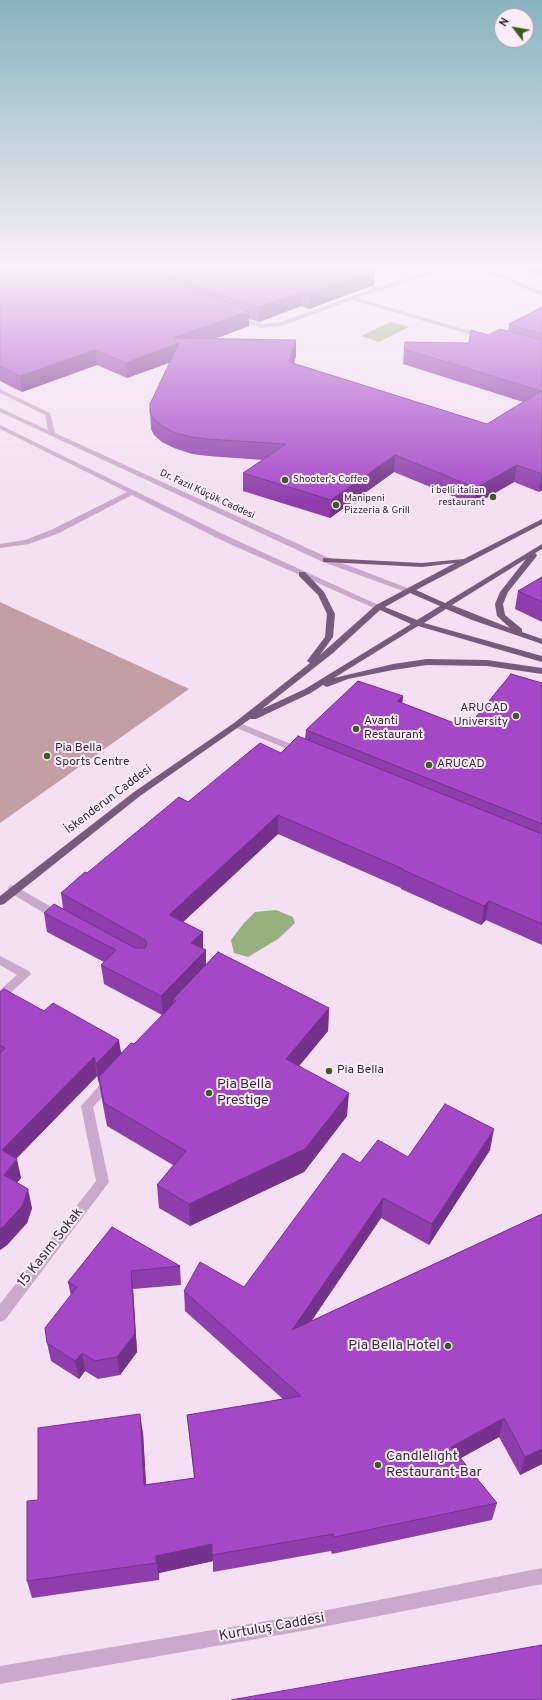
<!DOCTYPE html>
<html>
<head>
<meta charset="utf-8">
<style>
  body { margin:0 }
  #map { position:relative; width:542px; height:1700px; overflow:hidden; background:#f4dff3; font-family:Overpass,sans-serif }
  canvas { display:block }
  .north { position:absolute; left:494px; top:8px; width:40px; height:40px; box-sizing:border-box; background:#fbecfa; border:1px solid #ac9ead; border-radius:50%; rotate:301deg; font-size:11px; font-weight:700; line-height:16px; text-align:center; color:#362a3a }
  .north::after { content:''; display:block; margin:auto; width:14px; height:18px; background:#3a5d1e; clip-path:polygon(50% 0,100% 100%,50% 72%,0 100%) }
</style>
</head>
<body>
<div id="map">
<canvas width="542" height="1700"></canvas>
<div class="north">N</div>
</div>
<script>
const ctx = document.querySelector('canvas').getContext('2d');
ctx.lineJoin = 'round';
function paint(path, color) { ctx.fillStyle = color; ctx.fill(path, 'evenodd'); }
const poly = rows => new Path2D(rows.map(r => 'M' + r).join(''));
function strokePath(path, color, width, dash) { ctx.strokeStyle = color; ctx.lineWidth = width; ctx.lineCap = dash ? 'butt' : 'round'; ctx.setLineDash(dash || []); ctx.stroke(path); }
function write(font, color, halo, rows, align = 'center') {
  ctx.font = font + ' Overpass,sans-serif'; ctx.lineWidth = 4; ctx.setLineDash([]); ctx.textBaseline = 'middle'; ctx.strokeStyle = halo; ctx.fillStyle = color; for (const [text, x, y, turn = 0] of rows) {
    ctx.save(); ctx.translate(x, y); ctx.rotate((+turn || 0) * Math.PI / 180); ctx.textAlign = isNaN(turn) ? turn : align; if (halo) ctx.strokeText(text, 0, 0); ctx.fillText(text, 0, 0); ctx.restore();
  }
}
const green = poly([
  [0,602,189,689,0,823]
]);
const water = poly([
  [391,322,409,327,379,342,361,336],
  [276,910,293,917,295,923,278,939,248,957,234,953,231,940,244,923,255,912]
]);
const minor = poly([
  [454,264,472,264,484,267,542,292,542,296,480,269,467,265,456,266,357,298,484,335,484,337,482,338,352,300,282,326,262,328,233,318,236,316,262,324,281,322,365,291,454,264],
  [0,389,50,413,55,433,329,558,413,590,412,592,406,592,323,562,0,412,0,408,48,430,45,415,0,393,0,389],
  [0,425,227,536,383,607,379,609,376,609,221,540,132,495,59,533,29,544,0,548,0,544,25,540,53,529,127,492,0,429,0,425],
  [237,722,303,749,305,751,303,753,297,753,234,727,233,725,237,722],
  [13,885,62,913,63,916,62,919,54,919,9,892,8,889,9,886,13,885],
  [0,956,29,971,31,974,4,999,0,1000,0,990,17,975,0,965,0,956],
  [109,1077,113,1079,115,1082,113,1085,93,1107,109,1182,5,1320,0,1322,0,1304,96,1181,81,1106,105,1079,109,1077],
  [542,1568,542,1584,302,1631,0,1684,0,1666,302,1615,542,1568]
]);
const major = poly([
  [542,519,542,524,416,590,445,603,542,544,542,549,535,553,537,555,536,557,508,592,503,604,505,615,522,629,522,632,542,639,542,644,472,620,446,609,424,623,542,656,542,662,418,626,334,678,393,664,427,659,487,660,542,668,542,674,487,666,427,665,393,670,348,679,327,687,323,685,311,693,256,719,250,719,140,796,4,904,0,905,0,896,134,792,234,723,310,663,307,661,325,637,327,614,318,595,299,576,299,572,305,572,324,592,335,614,333,637,320,655,376,605,455,563,422,567,326,562,323,562,323,558,422,563,464,559,542,519],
  [526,559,500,592,495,604,497,616,510,628,452,605,526,559],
  [410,593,440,606,417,620,385,607,410,593],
  [380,610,411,624,305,689,262,709,333,653,380,610]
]);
const wall = poly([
  [0,264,355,264,374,285,309,309,301,306,259,322,249,319,249,326,213,339,296,356,294,363,487,424,523,402,403,364,404,349,469,343,488,335,508,331,509,324,542,307,542,490,539,492,514,482,474,505,394,472,330,518,243,491,243,473,263,460,208,456,192,454,174,448,162,442,154,435,151,429,150,412,170,362,127,378,97,365,22,392,0,381],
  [514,264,542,264,542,276],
  [542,577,542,622,515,609,518,591],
  [542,683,542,945,486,920,481,925,401,889,401,888,278,834,183,922,203,932,203,949,206,950,206,964,329,1008,328,1031,299,1066,347,1116,304,1172,190,1226,159,1208,157,1185,173,1165,107,1126,102,1100,99,1082,99,1083,97,1076,16,1159,21,1178,17,1183,32,1208,27,1223,7,1245,0,1250,0,992,121,1053,134,1044,162,1015,104,984,101,965,104,962,47,932,44,913,63,908,61,893,188,802,281,753,305,739,306,730,403,696,402,703,467,728],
  [490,1150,429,1245,381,1218,311,1321,542,1214,542,1464,520,1475,499,1437,461,1458,497,1503,492,1520,332,1554,331,1551,213,1572,213,1561,159,1573,159,1580,32,1598,27,1581,38,1500,143,1433,146,1485,194,1478,187,1415,283,1399,185,1311,184,1291,244,1287,360,1163,408,1157],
  [112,1227,180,1266,181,1285,133,1289,137,1352,120,1375,98,1379,85,1371,79,1379,51,1361,47,1343,71,1296,68,1282]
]);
const shadedWall = poly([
  [0,264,3,264,5,272,0,276],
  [130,264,140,264,140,271,131,273],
  [375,270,374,285,309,309,309,294],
  [301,292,301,306,259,322,259,307],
  [249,311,249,326,180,352,180,359,127,378,126,363,173,338],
  [296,340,296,356,289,377,289,362],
  [95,350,97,365,22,392,20,376],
  [395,455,394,472,330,518,331,500],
  [517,465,514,482,474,505,476,488],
  [542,474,542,490,539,492,541,475],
  [403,696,401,714,397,701],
  [278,815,278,834,170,934,169,915],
  [489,901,486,920,481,925,484,906],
  [203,932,203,951,191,943],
  [206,950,206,969,173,999,173,1004,163,1016,161,996],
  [329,1008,328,1031,285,1083,286,1059],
  [119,1040,122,1059,99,1077,99,1083,96,1064],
  [94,1057,97,1076,6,1169,2,1150],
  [349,1093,347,1116,304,1172,190,1226,189,1204],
  [494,1129,490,1150,429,1245,432,1224],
  [17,1159,21,1178,8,1194,4,1175],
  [28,1189,32,1208,27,1223,7,1245,0,1250,0,1229],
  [383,1198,381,1218,292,1350,292,1330],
  [131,1271,133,1289,137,1352,120,1375,117,1357],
  [82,1353,85,1371,79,1379,75,1361],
  [140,1414,143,1433,147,1503,144,1485],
  [504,1418,499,1437,448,1465,451,1447],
  [542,1449,542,1464,520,1475,525,1457],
  [212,1544,213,1561,159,1573,159,1580,156,1556]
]);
const building = poly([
  [6,264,125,264,249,311,173,338,296,340,289,362,487,424,541,391,404,349,405,342,469,343,471,330,488,335,500,329,542,340,542,474,517,465,476,488,395,455,331,500,243,473,286,444,207,439,191,437,173,432,161,425,153,418,150,412,150,404,179,343,126,363,95,350,20,376,0,366,0,267,6,264],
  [141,264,355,264,375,270,309,294,301,292,259,307,245,304,141,264],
  [542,307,542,334,509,324,542,307],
  [542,577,542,602,518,591,542,577],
  [511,674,542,683,542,824,306,730,358,681,403,696,397,701,467,728,511,674],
  [298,736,542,834,542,924,489,901,484,906,403,870,403,869,278,815,169,915,203,932,191,943,206,950,161,996,101,965,116,950,44,913,54,904,135,948,145,948,147,943,145,940,61,893,85,872,87,873,179,797,188,802,260,743,281,753,298,736],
  [218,952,329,1008,286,1059,349,1093,305,1149,189,1204,157,1185,186,1151,104,1103,99,1077,131,1043,134,1044,176,1001,173,999,218,952],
  [4,989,44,1011,53,1003,119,1040,96,1064,94,1057,2,1150,17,1159,4,1175,28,1189,23,1205,3,1227,0,1229,0,1053,5,1048,0,1045,0,992,4,989],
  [445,1104,494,1129,432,1224,383,1198,292,1330,542,1214,542,1449,525,1457,504,1418,451,1447,497,1503,334,1537,333,1534,212,1555,212,1544,156,1556,156,1563,27,1581,27,1501,38,1500,38,1428,140,1414,144,1485,195,1478,187,1415,301,1396,184,1291,200,1262,244,1287,343,1153,360,1163,378,1140,408,1157,445,1104],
  [112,1227,180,1266,131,1271,135,1334,117,1357,95,1361,82,1353,75,1361,47,1343,45,1328,77,1287,68,1282,112,1227],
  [542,1645,542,1700,231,1700,542,1645]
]);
const markers = [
  [285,480,4,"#3a5d1e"],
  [493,497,4,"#3a5d1e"],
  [336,505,4,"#3a5d1e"],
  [516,716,4,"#3a5d1e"],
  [356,729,4,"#3a5d1e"],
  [47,756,4,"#3a5d1e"],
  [429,765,4,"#3a5d1e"],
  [329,1071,4,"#3a5d1e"],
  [209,1093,4,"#3a5d1e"],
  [448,1346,4,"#3a5d1e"],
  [378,1465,4,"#3a5d1e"]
];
const farPoinames = [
  ["Shooter's Coffee",293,480],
  ["i belli italian",485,491,"right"],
  ["restaurant",485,503,"right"],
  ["Manipeni",344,499],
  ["Pizzeria & Grill",344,511]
];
const farStreetnames = [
  ["Dr. Fazıl Küçük Caddesi",207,495,25]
];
const poiNames = [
  ["ARUCAD",508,709,"right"],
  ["University",508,723,"right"],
  ["Avanti",364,722],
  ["Restaurant",364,736],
  ["Pia Bella",55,749],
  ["Sports Centre",55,763],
  ["ARUCAD",437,765],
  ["Pia Bella",337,1071]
];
const streetNames = [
  ["İskenderun Caddesi",109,800,-37]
];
const nearPoinames = [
  ["Pia Bella",217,1085],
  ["Prestige",217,1101],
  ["Pia Bella Hotel",440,1346,"right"],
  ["Candlelight",386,1457],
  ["Restaurant-Bar",386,1473]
];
const nearStreetnames = [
  ["15 Kasım Sokak",51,1248,-52],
  ["Kurtuluş Caddesi",272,1628,-10]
];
paint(green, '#c39ea5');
paint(water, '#96b17d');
paint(minor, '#caaacc');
paint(major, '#765b7c');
paint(wall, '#8e3eac');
paint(shadedWall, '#74328c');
paint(building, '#a548c8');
strokePath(building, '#74328c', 1);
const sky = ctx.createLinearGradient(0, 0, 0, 502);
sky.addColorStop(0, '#87b3bd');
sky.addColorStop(0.53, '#faf1fa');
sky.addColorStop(1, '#faf1fa00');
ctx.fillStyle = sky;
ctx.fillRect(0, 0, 542, 502);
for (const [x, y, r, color] of markers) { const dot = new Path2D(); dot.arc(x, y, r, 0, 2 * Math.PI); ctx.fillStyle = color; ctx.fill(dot); strokePath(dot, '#fbecfa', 1.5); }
write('10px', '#362a3a', '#fbecfa', farPoinames, 'left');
write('10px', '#362a3a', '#fbecfa', farStreetnames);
write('12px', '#362a3a', '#fbecfa', poiNames, 'left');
write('12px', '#362a3a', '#fbecfa', streetNames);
write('14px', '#362a3a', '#fbecfa', nearPoinames, 'left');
write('14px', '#362a3a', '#fbecfa', nearStreetnames);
</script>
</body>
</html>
